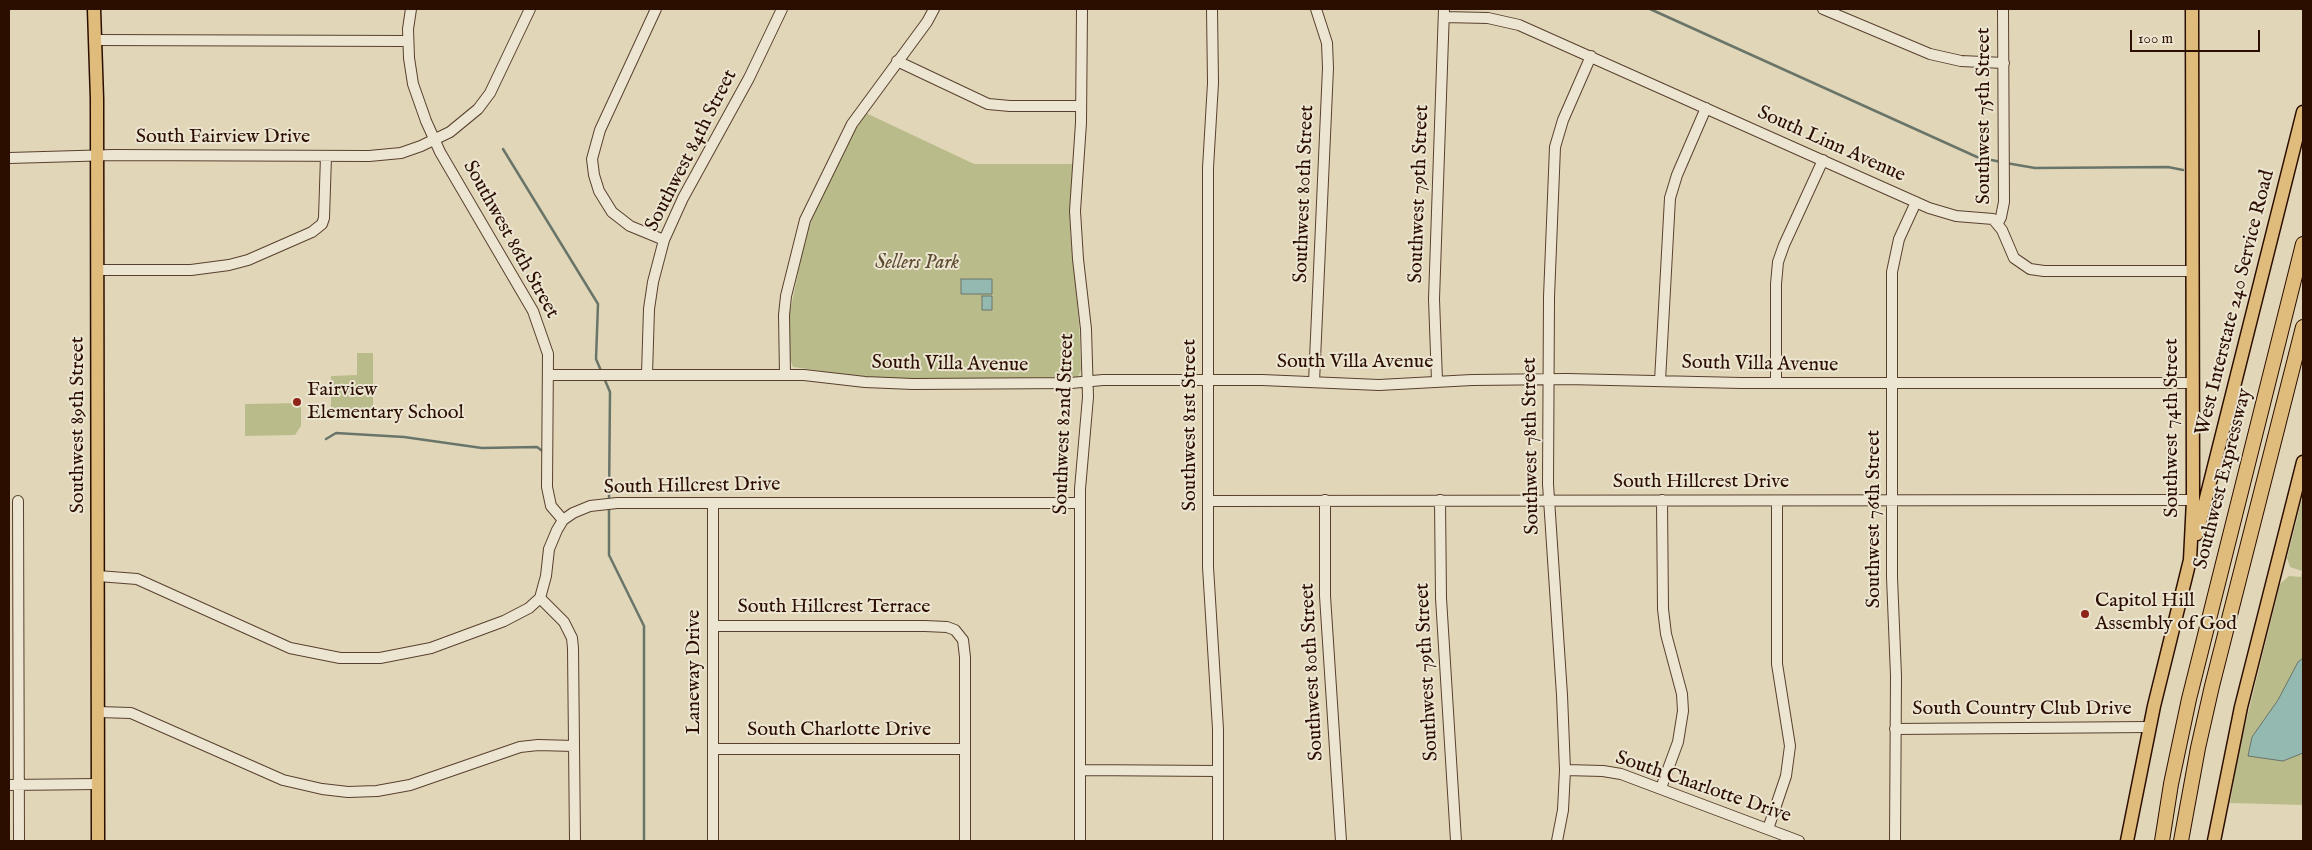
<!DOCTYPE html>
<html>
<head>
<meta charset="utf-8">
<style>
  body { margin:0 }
  #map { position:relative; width:2312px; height:850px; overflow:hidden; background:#e1d7b8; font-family:"IM FELL English",serif }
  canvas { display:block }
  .frame { position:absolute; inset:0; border:10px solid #2c0e00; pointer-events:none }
  .scale { position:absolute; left:2130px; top:30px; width:130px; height:22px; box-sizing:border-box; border:2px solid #2c0e00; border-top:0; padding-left:6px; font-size:15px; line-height:18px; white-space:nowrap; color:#2c0e00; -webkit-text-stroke:4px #ece5d1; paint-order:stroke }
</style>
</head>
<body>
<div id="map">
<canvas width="2312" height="850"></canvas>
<div class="frame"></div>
<div class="scale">100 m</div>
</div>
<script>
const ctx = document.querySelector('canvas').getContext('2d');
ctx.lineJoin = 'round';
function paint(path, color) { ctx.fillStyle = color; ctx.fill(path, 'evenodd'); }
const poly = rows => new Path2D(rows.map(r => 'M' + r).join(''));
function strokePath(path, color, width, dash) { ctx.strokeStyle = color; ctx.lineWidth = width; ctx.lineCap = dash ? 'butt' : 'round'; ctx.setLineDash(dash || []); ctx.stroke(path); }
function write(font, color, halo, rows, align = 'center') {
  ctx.font = font + ' "IM FELL English",serif'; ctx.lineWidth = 4; ctx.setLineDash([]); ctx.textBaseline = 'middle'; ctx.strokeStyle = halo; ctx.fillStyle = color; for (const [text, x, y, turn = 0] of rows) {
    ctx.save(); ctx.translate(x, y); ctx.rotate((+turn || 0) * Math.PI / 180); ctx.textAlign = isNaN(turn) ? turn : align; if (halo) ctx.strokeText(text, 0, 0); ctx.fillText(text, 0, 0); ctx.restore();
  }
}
const green = poly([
  [866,113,974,164,1073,164,1070,230,1079,323,1081,370,1078,377,908,379,872,378,793,367,790,359,790,312,805,239,814,212,855,131],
  [357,353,373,353,373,419,331,419,331,376,357,375],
  [301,403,301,426,295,435,245,436,245,404],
  [2303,495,2303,805,2230,803,2239,750,2280,584,2289,576,2301,577,2302,571,2290,567,2287,558]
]);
const water = poly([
  [961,279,992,279,992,294,961,294,961,279],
  [982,296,992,296,992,310,982,310,982,296],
  [2303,658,2303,753,2283,761,2248,756,2252,737,2278,700,2298,662,2303,658]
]);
const stream = poly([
  [1650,9,1977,157,2001,162],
  [503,149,598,304,596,359,602,373],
  [2006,163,2035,168,2168,167,2183,170],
  [604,378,610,392,609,501],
  [326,439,336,433,404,437,482,448,537,447,545,453],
  [609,507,609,555,644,626,644,841]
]);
const minor = poly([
  [411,9,408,29,409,58,413,84,426,121,440,152,533,311,548,354,547,487,551,506,563,520],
  [656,9,600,130,592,159,594,175,599,191,612,212,630,226,664,240],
  [1212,9,1213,83,1208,168,1208,567,1218,729,1218,841],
  [1823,9,1930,54,1961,61,2004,63],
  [1444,17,1488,18,1519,25,1929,208,1956,216,1993,219,2002,230,2014,258,2030,269,2044,271,2193,271],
  [94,40,408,41],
  [897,61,988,104,1010,106,1081,106],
  [9,158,113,155,369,156,401,153,421,146,450,132,478,109,490,93,530,9],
  [1998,223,2001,217,2004,202,2003,9],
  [97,270,191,270,229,265,248,260,312,232,322,224,324,218,326,156],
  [647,374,649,309,653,282,664,240,683,198,749,78,782,9],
  [548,375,804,375,865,382,913,384,1071,383,1103,380,1262,380,1379,385,1472,380,1567,379,1741,383,2192,383],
  [785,375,784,315,786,296,805,220,852,124,927,22,934,9],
  [1437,381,1434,299,1444,9],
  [1660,381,1670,198,1677,175,1706,108],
  [1314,382,1328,68,1327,43,1316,9],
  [1776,383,1776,284,1778,262,1784,245,1823,160],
  [1325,500,1325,596,1341,841],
  [1440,500,1441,598,1456,841],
  [18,501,19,841],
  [1209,501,2193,500],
  [713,503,713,841],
  [98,576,137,579,290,648,340,658,380,658,431,648,504,621,529,608,540,598,546,576,549,549,557,530,563,520,573,513,590,506,617,503,1080,503],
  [540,598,564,622,572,638,573,648,575,841],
  [713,626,925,626,947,627,955,630,963,640,965,657,965,841],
  [98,712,131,713,283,780,322,789,348,792,377,791,410,785,520,747,538,745,574,746],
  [1895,729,2149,727],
  [713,749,965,749],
  [1080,770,1218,771],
  [1565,770,1603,771,1621,774,1799,841],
  [9,785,98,784],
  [1661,788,1678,742,1683,711,1682,694,1666,634,1663,609,1662,500],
  [1768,829,1786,776,1790,746,1777,664,1777,501],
  [1080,841,1080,489,1088,397,1086,329,1078,259,1075,211,1081,123,1082,9],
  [1557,841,1563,810,1565,770,1562,695,1548,484,1549,297,1555,147,1563,120,1591,56],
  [1895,841,1896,676,1892,577,1892,272,1899,239,1916,202]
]);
const major = poly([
  [94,9,97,99,98,841],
  [2197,534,2303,112],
  [2127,841,2154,706,2190,560,2193,500,2192,9],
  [2214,841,2241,707,2303,462]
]);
const highway = poly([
  [2162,841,2171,784,2189,699,2303,244],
  [2181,841,2198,748,2212,686,2303,327]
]);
const markers = [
  [297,402,5,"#8f2418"],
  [2085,614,5,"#8f2418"]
];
const streetNames = [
  ["Southwest 75th Street",1985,116,-90],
  ["South Fairview Drive",223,138],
  ["South Linn Avenue",1831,145,24],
  ["Southwest 84th Street",692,151,-63],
  ["Southwest 80th Street",1305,194,-88],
  ["Southwest 79th Street",1420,194,-88],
  ["Southwest 86th Street",510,240,61],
  ["West Interstate 240 Service Road",2236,303,-76],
  ["South Villa Avenue",1355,363],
  ["South Villa Avenue",950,365,1],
  ["South Villa Avenue",1760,365,1],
  ["Southwest 82nd Street",1065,424,-88],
  ["Southwest 89th Street",79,425,-90],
  ["Southwest 81st Street",1191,425,-90],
  ["Southwest 74th Street",2173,428,-90],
  ["Southwest 78th Street",1532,446,-91],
  ["Southwest Expressway",2224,479,-76],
  ["South Hillcrest Drive",1701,483],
  ["South Hillcrest Drive",692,487,-1],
  ["Southwest 76th Street",1875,519,-90],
  ["South Hillcrest Terrace",834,608],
  ["Laneway Drive",695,672,-90],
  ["Southwest 80th Street",1313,672,-93],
  ["Southwest 79th Street",1428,672,-93],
  ["South Country Club Drive",2022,710],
  ["South Charlotte Drive",839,731],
  ["South Charlotte Drive",1703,788,19]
];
const parkNames = [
  ["Sellers Park",917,264]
];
const poiNames = [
  ["Fairview",307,391],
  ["Elementary School",307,414],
  ["Capitol Hill",2095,602],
  ["Assembly of God",2095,625]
];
paint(green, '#b9bc8a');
paint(water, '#94b9b1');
strokePath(water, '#6a756a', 1);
strokePath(stream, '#6a756a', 2.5);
strokePath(minor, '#59402e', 12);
strokePath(major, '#2c0e00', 15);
strokePath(highway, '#2c0e00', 16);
strokePath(minor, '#ece5d1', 10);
strokePath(major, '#e0bc7c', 12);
strokePath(highway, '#e0bc7c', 14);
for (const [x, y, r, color] of markers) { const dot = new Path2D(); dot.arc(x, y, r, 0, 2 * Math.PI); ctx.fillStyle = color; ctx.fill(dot); strokePath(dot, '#ece5d1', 2); }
write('20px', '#2c0e00', '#ece5d1', streetNames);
write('italic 20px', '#5d4b30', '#ece5d1', parkNames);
write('20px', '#2c0e00', '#ece5d1', poiNames, 'left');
</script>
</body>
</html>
